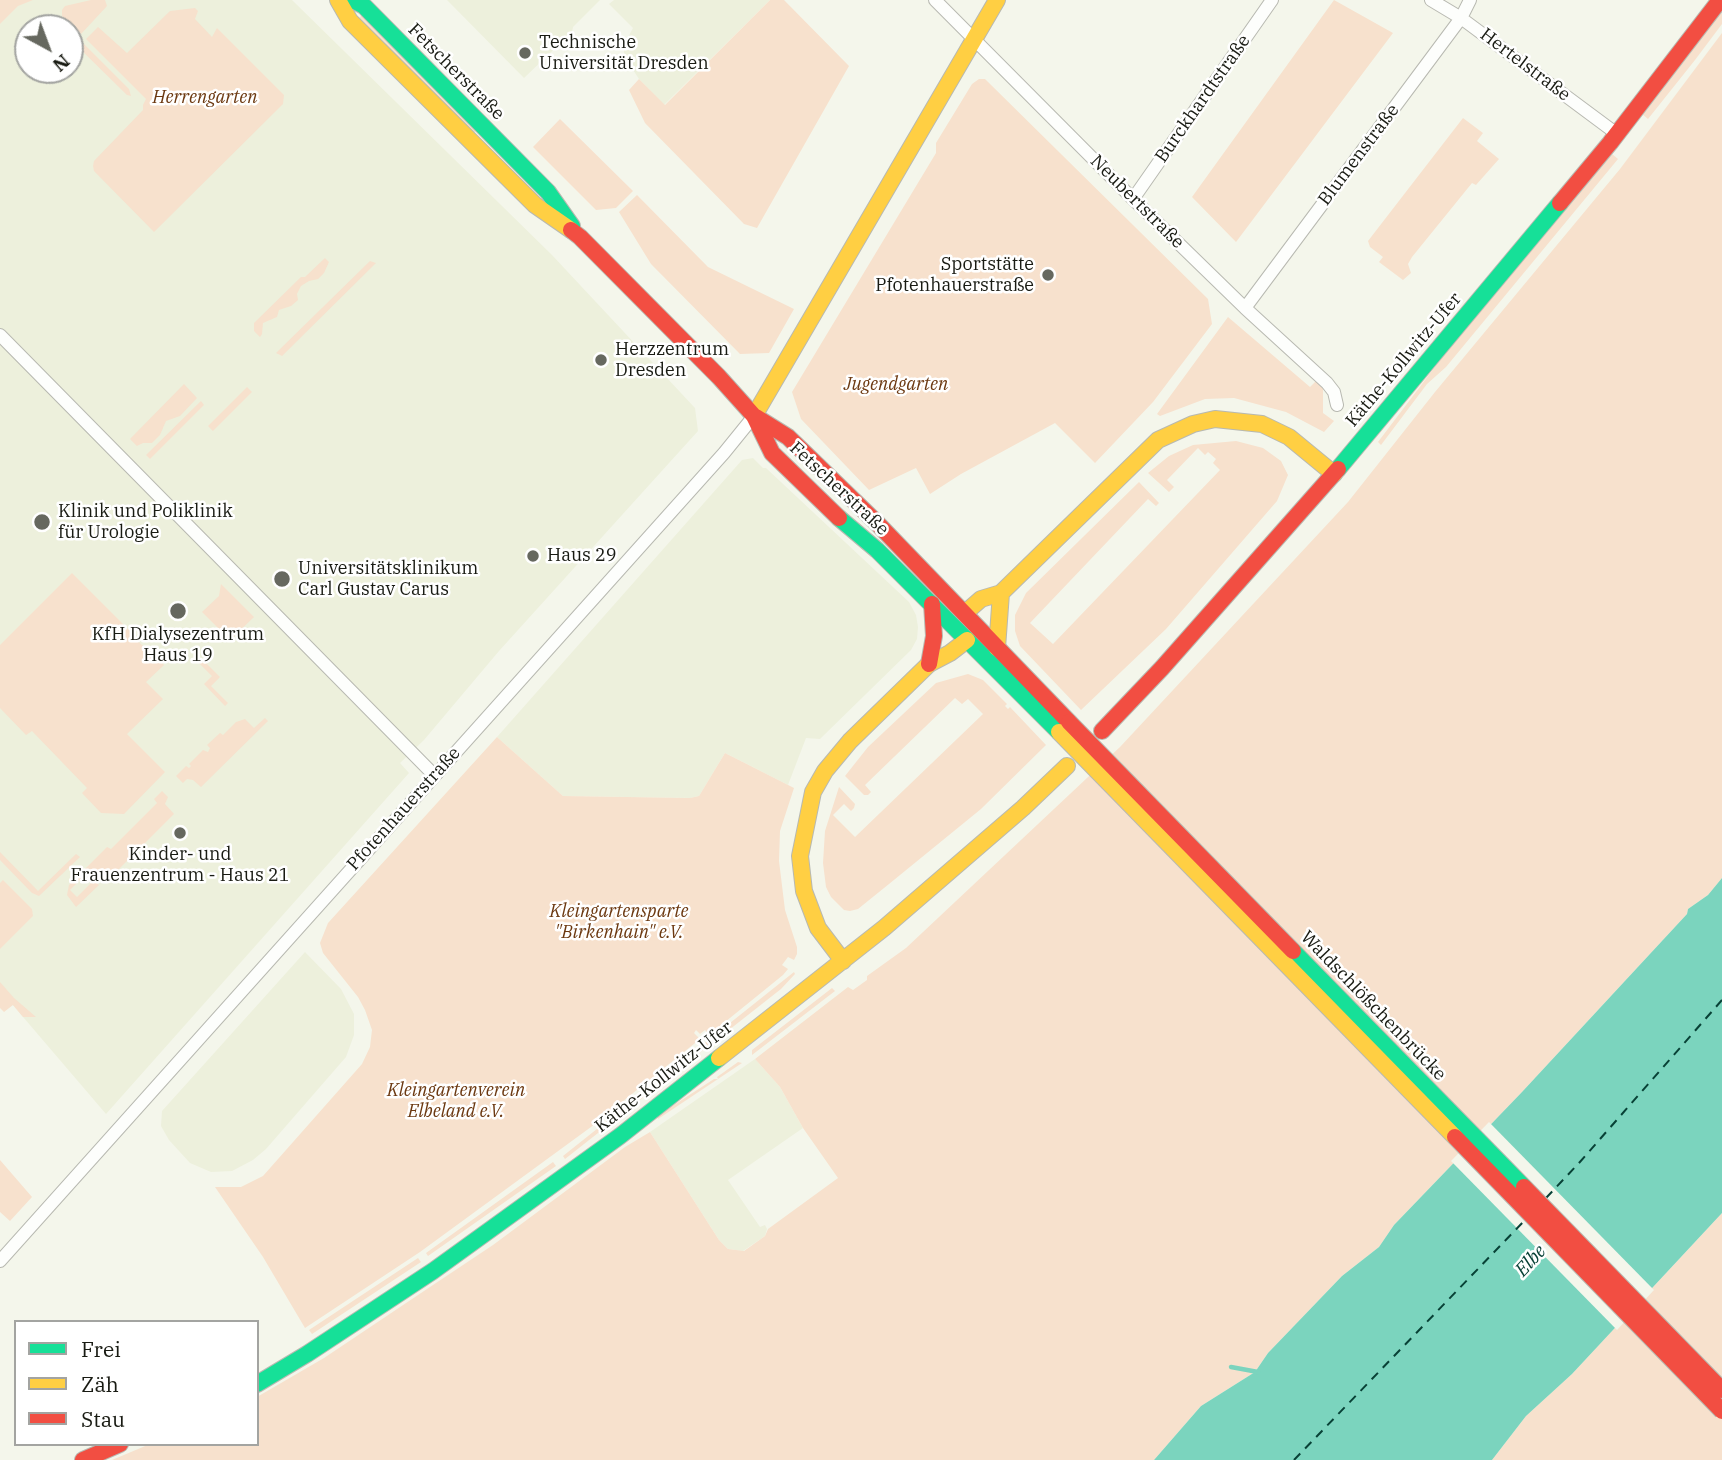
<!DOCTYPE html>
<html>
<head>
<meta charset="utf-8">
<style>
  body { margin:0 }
  #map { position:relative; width:1722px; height:1460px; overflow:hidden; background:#f4f6eb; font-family:"IBM Plex Serif",serif }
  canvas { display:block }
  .legend { position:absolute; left:14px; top:1320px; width:245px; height:126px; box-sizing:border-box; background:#fff; border:2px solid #a3a4a1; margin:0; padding:9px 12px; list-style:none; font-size:21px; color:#191b13 }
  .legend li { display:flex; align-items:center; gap:14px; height:35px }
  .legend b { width:35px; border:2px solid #a3a4a1 }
  .north { position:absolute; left:14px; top:14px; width:70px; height:70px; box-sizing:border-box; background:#fff; border:2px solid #a3a4a1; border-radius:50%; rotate:139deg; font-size:19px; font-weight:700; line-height:28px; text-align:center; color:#191b13 }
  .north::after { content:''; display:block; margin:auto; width:24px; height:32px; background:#66685f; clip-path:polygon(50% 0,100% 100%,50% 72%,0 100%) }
</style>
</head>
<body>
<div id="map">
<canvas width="1722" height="1460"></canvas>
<ul class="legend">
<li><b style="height:9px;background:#16e098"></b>Frei</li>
<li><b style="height:9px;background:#ffcf43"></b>Zäh</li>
<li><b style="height:9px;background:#f24e42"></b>Stau</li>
</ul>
<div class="north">N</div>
</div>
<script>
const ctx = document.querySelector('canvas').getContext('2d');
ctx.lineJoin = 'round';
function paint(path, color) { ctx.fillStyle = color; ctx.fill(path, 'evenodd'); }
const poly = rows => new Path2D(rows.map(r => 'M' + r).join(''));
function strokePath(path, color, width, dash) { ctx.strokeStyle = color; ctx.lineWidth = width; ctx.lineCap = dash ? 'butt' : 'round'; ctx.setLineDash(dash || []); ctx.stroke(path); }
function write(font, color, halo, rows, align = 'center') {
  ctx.font = font + ' "IBM Plex Serif",serif'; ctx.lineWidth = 5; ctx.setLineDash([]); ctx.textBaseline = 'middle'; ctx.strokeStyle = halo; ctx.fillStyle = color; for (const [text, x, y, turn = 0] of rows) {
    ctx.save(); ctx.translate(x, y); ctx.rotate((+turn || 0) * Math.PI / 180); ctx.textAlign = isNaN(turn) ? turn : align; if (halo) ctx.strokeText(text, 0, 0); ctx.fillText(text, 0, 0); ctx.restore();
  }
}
const built = poly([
  [0,0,292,0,552,255,695,408,698,431,499,651,424,740,400,763,409,773,106,1114,0,990],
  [28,28,70,28,70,70,28,70],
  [447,0,600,0,573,27,572,32,524,78],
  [614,0,770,0,664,105,639,79,624,56,624,45,633,28,609,4],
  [753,458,763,468,766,468,909,602,916,615,918,627,917,639,911,650,820,739,806,738,788,785,725,753,699,796,690,798,563,796,497,737,742,460],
  [305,952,341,989,354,1014,354,1035,346,1057,266,1149,253,1160,232,1171,211,1172,190,1163,169,1140,161,1126,162,1111],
  [755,1059,780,1087,803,1128,728,1180,760,1227,765,1225,767,1229,765,1236,743,1251,728,1249,719,1240,650,1132]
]);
const green = poly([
  [0,0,33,0,18,6,0,24],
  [91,0,105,0,107,6,81,34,62,16,62,10,65,6],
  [770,0,784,0,849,66,757,228,744,224,645,123,629,90,639,79,665,105],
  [1334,0,1393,33,1236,242,1192,197],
  [195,8,198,11,195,19,212,37,217,28,284,95,283,104,154,232,94,171,93,166,94,161,143,110,143,105,146,99,86,39,98,27,127,53,170,11],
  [1722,11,1722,24,1695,60,1648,119,1642,114],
  [362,15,477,130,473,134,358,19],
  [70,30,129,89,131,96,127,95,70,39],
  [1722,33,1722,878,1708,895,1688,909,1687,914,1522,1092,1394,1225,1379,1247,1342,1276,1268,1353,1255,1372,1201,1406,1154,1460,112,1460,150,1444,257,1444,257,1397,324,1358,427,1289,493,1245,625,1147,650,1132,719,1240,728,1249,744,1251,765,1236,768,1229,838,1178,803,1128,780,1087,755,1059,848,987,853,990,867,980,867,976,906,948,1120,747,1348,502,1435,392,1620,169],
  [979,79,985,79,1208,299,1212,324,1153,402,1095,463,1055,423,961,474,930,494,916,468,869,490,801,419,792,392,936,153,936,143,972,84],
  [1463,118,1483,133,1477,141,1499,159,1476,185,1472,183,1412,257,1408,264,1411,273,1403,280,1379,262,1383,257,1370,247,1368,241],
  [560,119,633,191,616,208,596,210,533,147],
  [1612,154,1618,159,1446,367,1427,384,1381,445,1378,442,1444,355],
  [637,195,708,267,794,309,769,353,740,354,651,264,619,212],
  [325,258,329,262,324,273,318,279,309,281,301,286,297,294,298,300,291,306,279,310,277,317,263,323,262,334,260,337,254,331,254,323,301,277,305,277],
  [370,261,376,263,282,356,276,353],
  [1228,317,1310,387,1316,381,1323,387,1323,413,1334,421,1324,432,1286,412,1234,398,1205,399,1160,416,1157,414],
  [184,384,197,398,180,416,166,421,160,435,152,443,143,443,137,446,130,439],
  [247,387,252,392,213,431,208,426],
  [201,401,204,405,150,459,146,455],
  [1236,441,1263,448,1281,461,1288,475,1277,501,1166,629,1081,710,1020,646,1015,631,1015,615,1026,593,1139,482,1159,503,1156,506,1148,499,1030,623,1053,644,1220,470,1213,463,1216,459,1208,452,1205,455,1198,448,1167,480,1174,487,1169,492,1148,473,1169,456,1193,445],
  [72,573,133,634,132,636,164,665,146,682,163,699,127,734,165,772,124,814,101,813,82,793,87,788,32,731,26,735,0,708,0,645],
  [221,584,254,617,230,640,202,612,219,596],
  [201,658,220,677,211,686,228,703,225,706,204,684,212,676,197,661],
  [968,674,983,680,1007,704,1005,706,1008,709,1010,707,1046,745,981,809,889,884,858,909,850,911,844,910,831,897,826,887,823,863,825,831,839,787,855,804,854,808,851,811,844,804,833,815,855,837,983,714,968,699,962,704,955,698,865,785,871,792,868,795,864,795,845,776,868,747,936,683],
  [265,718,268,721,201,787,193,780,187,779,183,783,176,776,186,766,189,768,191,766,189,764,203,750,208,752,210,748,207,745,220,733,223,735,236,722,245,719,254,728],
  [497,737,563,796,690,798,699,796,725,753,794,788,780,831,779,861,785,910,797,947,797,954,794,960,788,957,782,965,788,969,783,975,709,1035,705,1030,700,1034,696,1030,694,1033,700,1039,591,1127,420,1252,305,1328,263,1257,215,1187,241,1187,263,1176,362,1064,370,1047,372,1030,365,1010,358,997,323,953,320,943,328,923],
  [162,791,168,797,165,804,174,814,105,883,91,869,70,890,77,897,94,880,99,885,76,907,67,895,69,885,107,847,111,849,157,803,154,799],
  [0,852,38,891,76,854,80,857,39,896,32,893,0,860],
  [3,880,32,909,33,916,0,949,0,883],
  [794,972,795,974,781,989,565,1159,563,1156],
  [0,982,14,998,36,1017,23,1017,13,1005,4,1012,0,1008],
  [832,988,835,991,752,1055,752,1050],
  [738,1062,742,1063,658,1119,657,1116,714,1079,718,1079,717,1077],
  [0,1160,32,1197,10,1221,0,1212],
  [553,1162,556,1166,428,1256,426,1253],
  [1722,1213,1722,1460,1492,1460,1526,1416,1572,1374],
  [418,1258,421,1262,312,1334,309,1330]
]);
const water = poly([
  [1722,878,1722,1213,1572,1374,1526,1416,1492,1460,1154,1460,1201,1406,1255,1372,1268,1353,1342,1276,1379,1247,1394,1225,1522,1092,1687,914,1688,909,1708,895]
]);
const pier = poly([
  [1489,1122,1654,1290,1617,1330,1451,1161]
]);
const stream = poly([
  [1231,1367,1258,1372]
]);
const ferry = poly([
  [1546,1198,1579,1163,1722,1000],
  [1294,1460,1525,1220]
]);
const street = poly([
  [935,0,1133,199,1245,308,1327,383,1334,392,1337,405],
  [1431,0,1461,18,1617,134],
  [1133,199,1272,0],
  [1245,308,1461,18,1470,0],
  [0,335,434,775],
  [0,1261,724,453,754,416]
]);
const fast = poly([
  [353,0,364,6,548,192,572,226],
  [1338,469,1560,203],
  [839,518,877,550,1059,732],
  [257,1384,307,1354,433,1271,620,1136,719,1058]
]);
const slow = poly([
  [338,0,350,21,535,205,571,230],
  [754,416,997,0],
  [965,613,981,599,1001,593,1158,440,1193,424,1215,419,1262,424,1289,437,1334,474],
  [997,648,1001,593],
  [843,961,818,928,804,891,800,856,813,792,825,771,850,741,929,664,950,653,967,640],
  [719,1058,884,928,1023,808,1067,766]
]);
const jam = poly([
  [1560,203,1610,143,1720,0],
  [571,230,580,237,719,377,754,416,772,453,839,518],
  [756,417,788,437,877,523,1069,722],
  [929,664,934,636,932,604],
  [1102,731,1162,668,1338,469],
  [83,1460,120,1444]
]);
const fastBridge = poly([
  [1293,951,1524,1187]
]);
const slowBridge = poly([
  [1059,732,1455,1137]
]);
const jamBridge = poly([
  [1069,722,1293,951],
  [1455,1137,1722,1411],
  [1524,1187,1722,1390]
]);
const markers = [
  [525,53,7,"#66685f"],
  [1048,275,7,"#66685f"],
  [601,360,7,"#66685f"],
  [42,522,9,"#66685f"],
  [533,556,7,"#66685f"],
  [282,579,9,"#66685f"],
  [178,611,9,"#66685f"],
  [180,833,7,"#66685f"]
];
const poiNames = [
  ["Technische",539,43],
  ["Universität Dresden",539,64],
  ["Sportstätte",1034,265,"right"],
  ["Pfotenhauerstraße",1034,286,"right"],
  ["Herzzentrum",615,350],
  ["Dresden",615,371],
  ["Klinik und Poliklinik",58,512],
  ["für Urologie",58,533],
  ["Haus 29",547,556],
  ["Universitätsklinikum",298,569],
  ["Carl Gustav Carus",298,590],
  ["KfH Dialysezentrum",178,635,"center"],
  ["Haus 19",178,656,"center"],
  ["Kinder- und",180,855,"center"],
  ["Frauenzentrum - Haus 21",180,876,"center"]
];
const streetNames = [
  ["Hertelstraße",1525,65,37],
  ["Fetscherstraße",456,72,45],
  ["Burckhardtstraße",1203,99,-55],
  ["Blumenstraße",1359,155,-53],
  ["Neubertstraße",1137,202,45],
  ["Käthe-Kollwitz-Ufer",1404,360,-50],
  ["Fetscherstraße",839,489,43],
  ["Pfotenhauerstraße",404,809,-48],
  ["Waldschlößchenbrücke",1373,1006,46],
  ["Käthe-Kollwitz-Ufer",664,1077,-38]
];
const parkNames = [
  ["Herrengarten",205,98],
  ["Jugendgarten",896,385],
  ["Kleingartensparte",619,912],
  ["\"Birkenhain\" e.V.",619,933],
  ["Kleingartenverein",456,1091],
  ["Elbeland e.V.",456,1112]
];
const waterNames = [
  ["Elbe",1531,1261,-47]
];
paint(built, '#edf0dc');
paint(green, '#f7e1cd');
paint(water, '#7bd4be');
paint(pier, '#f4f6eb');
strokePath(stream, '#7bd4be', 4.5);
strokePath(ferry, '#084136', 2, [9, 7]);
strokePath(street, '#b8b9b1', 14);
strokePath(fast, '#b8b9b1', 18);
strokePath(slow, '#b8b9b1', 18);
strokePath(jam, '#b8b9b1', 18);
strokePath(street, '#fdfefc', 12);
strokePath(fast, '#16e098', 16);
strokePath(slow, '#ffcf43', 16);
strokePath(jam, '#f24e42', 16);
strokePath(fastBridge, '#b8b9b1', 18, []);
strokePath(slowBridge, '#b8b9b1', 18, []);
strokePath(jamBridge, '#b8b9b1', 18, []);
strokePath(fastBridge, '#16e098', 16);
strokePath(slowBridge, '#ffcf43', 16);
strokePath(jamBridge, '#f24e42', 16);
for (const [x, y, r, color] of markers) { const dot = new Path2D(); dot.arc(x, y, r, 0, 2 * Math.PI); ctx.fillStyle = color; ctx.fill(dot); strokePath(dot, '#fff', 2.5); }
write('18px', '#191b13', '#fff', poiNames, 'left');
write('18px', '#191b13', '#fff', streetNames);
write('italic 18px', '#6c3911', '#fff', parkNames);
write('italic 19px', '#084136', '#fff', waterNames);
</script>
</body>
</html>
